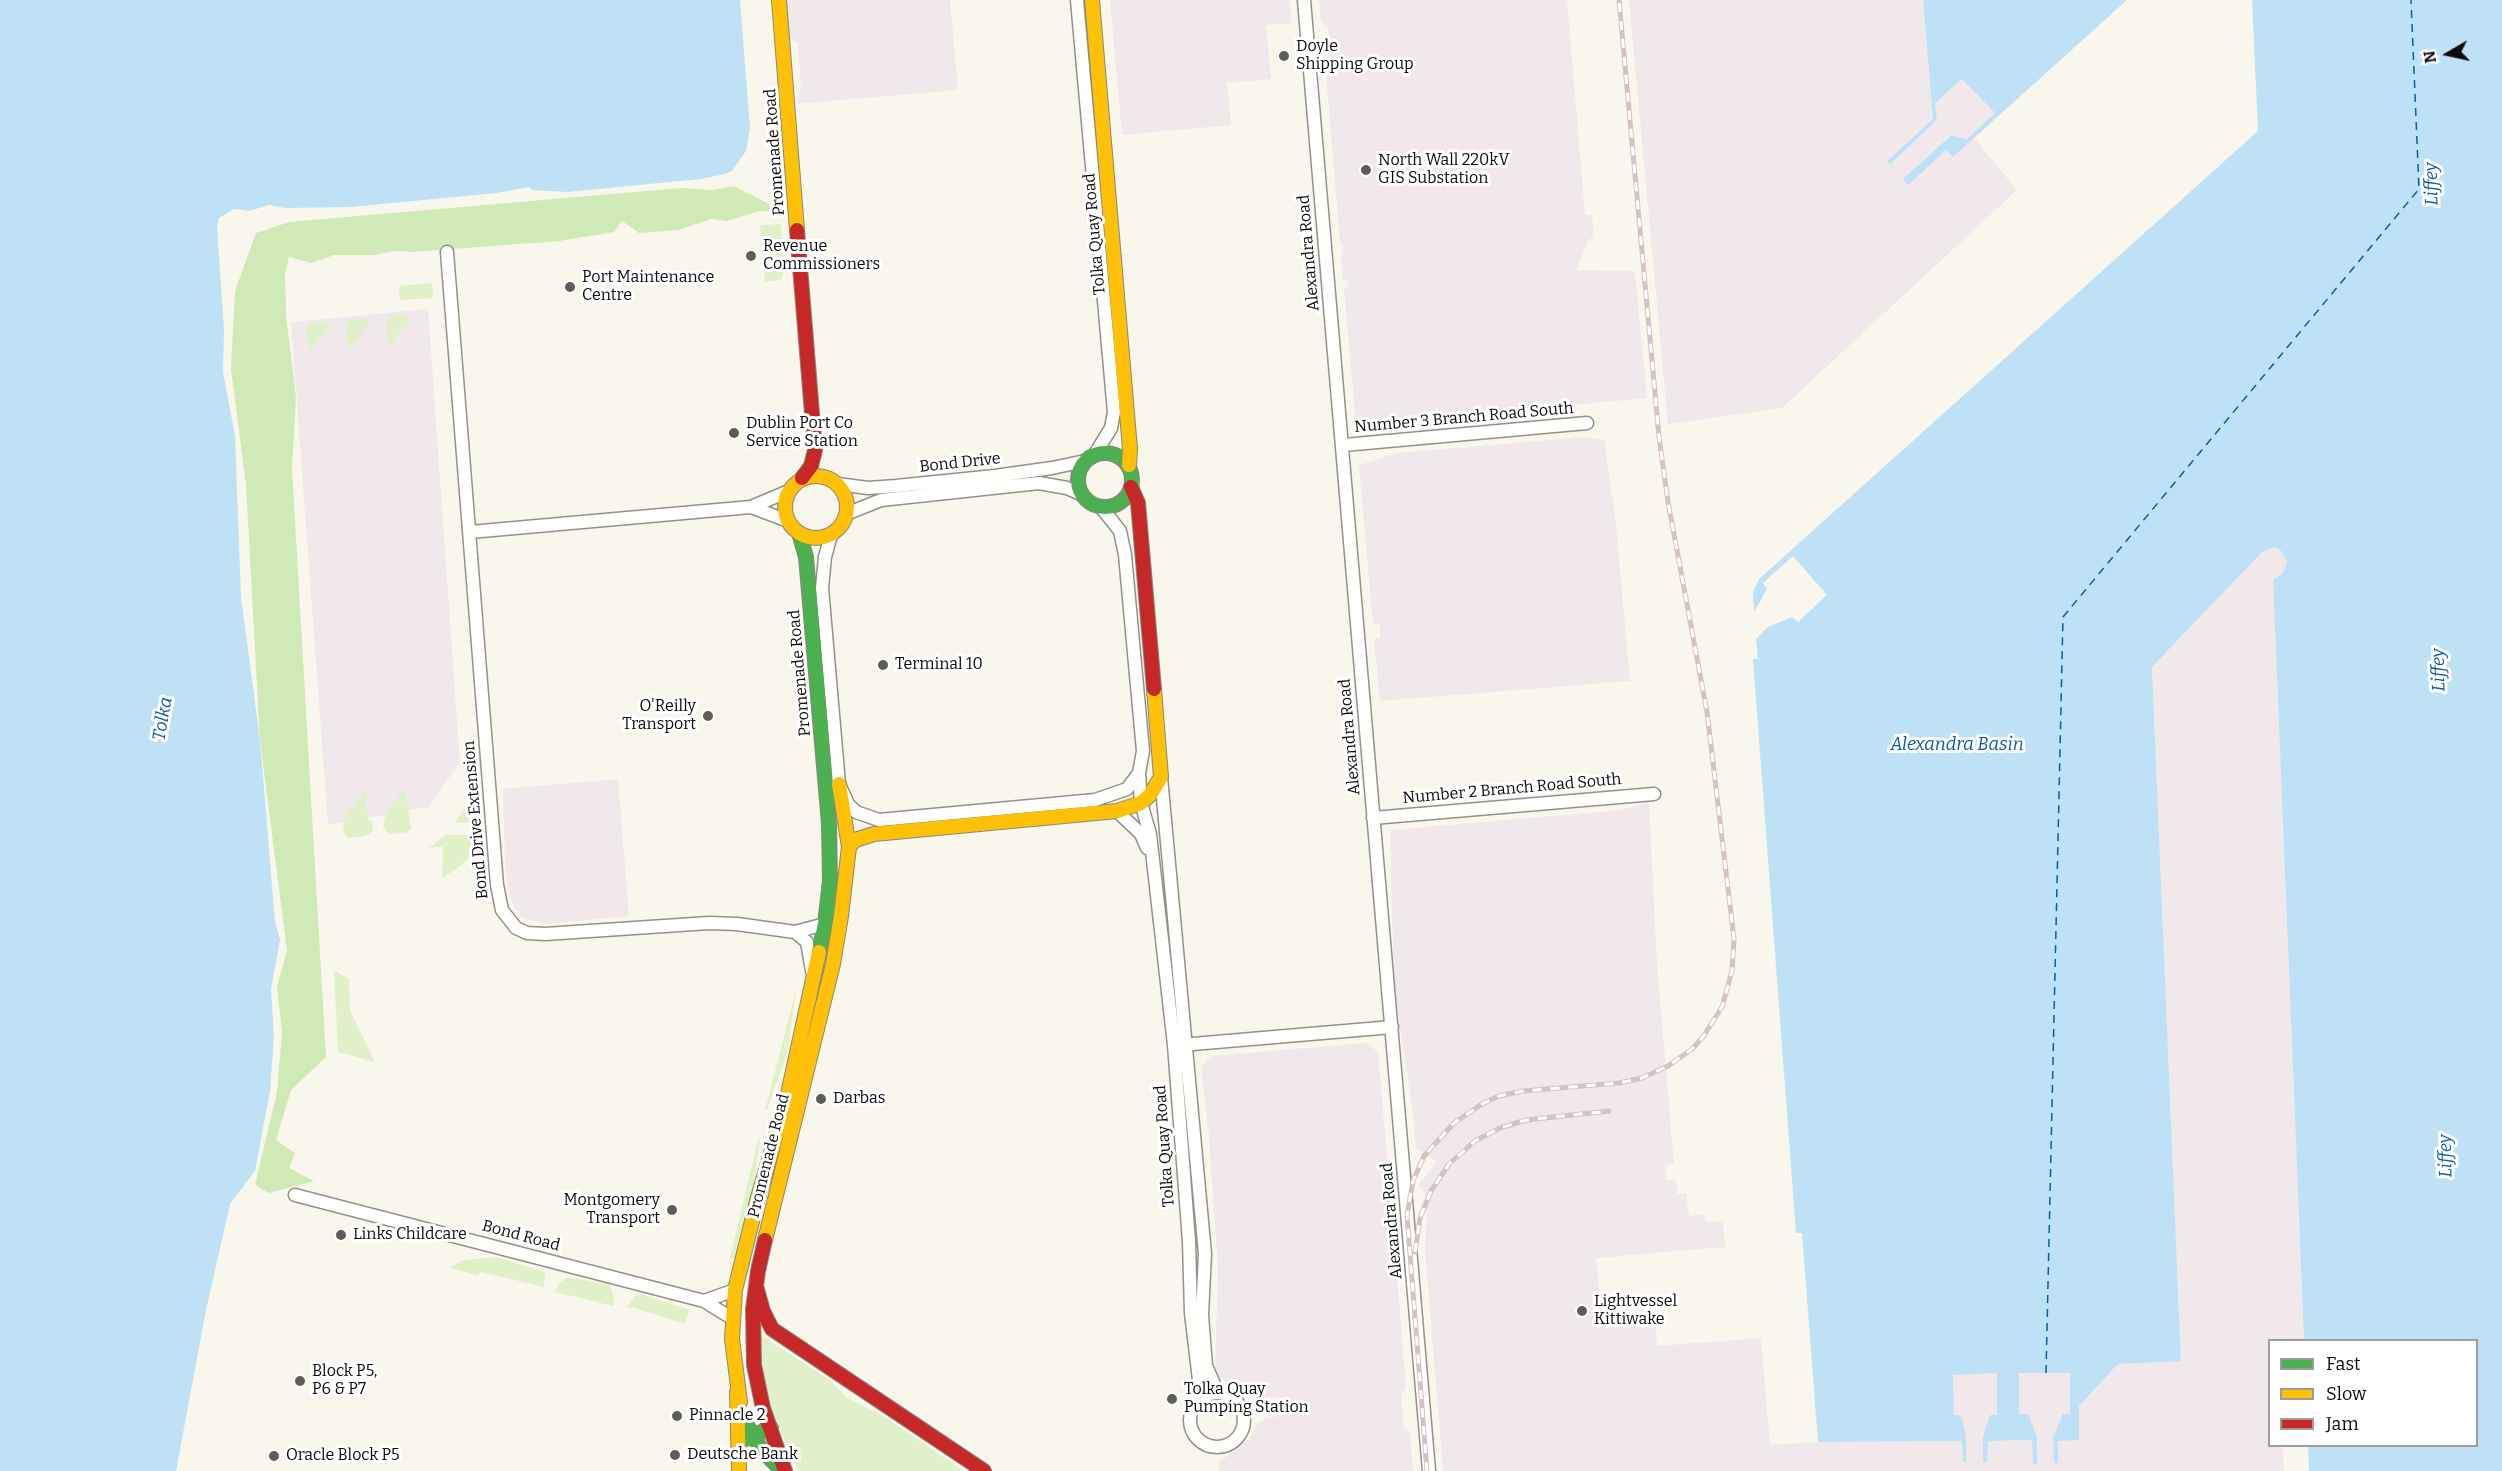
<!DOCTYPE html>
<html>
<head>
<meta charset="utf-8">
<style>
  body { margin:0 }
  #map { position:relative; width:2502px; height:1471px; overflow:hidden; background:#f9f7ec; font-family:Bitter,serif }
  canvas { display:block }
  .legend { position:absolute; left:2268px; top:1339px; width:210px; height:108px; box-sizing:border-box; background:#fff; border:2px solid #9d9d9d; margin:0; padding:8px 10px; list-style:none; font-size:18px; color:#0a0a0a }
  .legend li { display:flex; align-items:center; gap:12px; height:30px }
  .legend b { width:30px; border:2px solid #9d9d9d }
  .north { position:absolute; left:2418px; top:24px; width:60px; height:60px; -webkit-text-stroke:4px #fff; paint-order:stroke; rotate:261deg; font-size:16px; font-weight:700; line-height:24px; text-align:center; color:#0a0a0a }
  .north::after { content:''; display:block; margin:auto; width:21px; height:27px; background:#0a0a0a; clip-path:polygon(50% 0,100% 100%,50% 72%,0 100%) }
</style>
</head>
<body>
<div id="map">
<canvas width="2502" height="1471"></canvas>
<ul class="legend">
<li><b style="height:8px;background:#4caf50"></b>Fast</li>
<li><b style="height:8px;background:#ffc107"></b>Slow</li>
<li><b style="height:8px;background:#c62828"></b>Jam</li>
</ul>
<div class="north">N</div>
</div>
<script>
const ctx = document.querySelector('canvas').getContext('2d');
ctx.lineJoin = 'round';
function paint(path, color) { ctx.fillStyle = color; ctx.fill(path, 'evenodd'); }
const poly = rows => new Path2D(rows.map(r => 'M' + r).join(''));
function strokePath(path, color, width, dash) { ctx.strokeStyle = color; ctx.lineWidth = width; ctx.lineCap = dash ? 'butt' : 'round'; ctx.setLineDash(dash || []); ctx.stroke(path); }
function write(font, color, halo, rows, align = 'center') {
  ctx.font = font + ' Bitter,serif'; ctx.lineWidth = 6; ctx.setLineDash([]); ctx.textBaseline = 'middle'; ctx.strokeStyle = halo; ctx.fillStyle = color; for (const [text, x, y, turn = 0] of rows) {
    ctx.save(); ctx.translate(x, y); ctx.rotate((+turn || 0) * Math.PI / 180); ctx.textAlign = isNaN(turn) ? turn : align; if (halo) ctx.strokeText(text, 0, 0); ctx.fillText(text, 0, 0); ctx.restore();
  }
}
const industrial = poly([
  [786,0,950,0,958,90,796,104,801,90,798,44,789,38],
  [1110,0,1290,0,1291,23,1266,25,1271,79,1227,83,1231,125,1122,135],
  [1319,0,1567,0,1585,215,1592,215,1594,238,1589,239,1576,270,1635,271,1647,398,1356,425,1344,289,1349,287,1348,281,1343,280,1341,256,1343,249,1342,244,1340,242,1324,50,1329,44,1329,37,1328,27,1321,21],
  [1629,0,1923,0,1933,119,1887,161,1937,120,1935,103,1963,78,1995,113,1967,139,1950,135,1903,179,1908,184,1946,150,1953,157,1974,138,2017,190,1782,408,1668,424],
  [428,309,460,763,428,807,328,825,291,322],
  [1584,437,1604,440,1616,524,1630,681,1380,701,1374,639,1380,638,1380,630,1379,624,1373,625,1359,465,1398,453],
  [2271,547,2281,551,2287,562,2283,574,2273,580,2304,1340,2270,1340,2270,1446,2283,1446,2284,1471,1443,1471,1425,1250,1427,1210,1421,1207,1425,1192,1420,1189,1419,1184,1437,1162,1416,1148,1413,1112,1394,988,1390,830,1622,810,1649,802,1657,964,1674,1164,1665,1165,1667,1180,1676,1180,1677,1194,1686,1193,1689,1216,1705,1214,1706,1222,1723,1221,1725,1247,1596,1258,1603,1328,1655,1323,1657,1346,1761,1338,1770,1445,1818,1442,1962,1441,1963,1461,1966,1461,1960,1415,1954,1415,1953,1374,1998,1373,1997,1415,1990,1415,1983,1437,1983,1462,1987,1462,1987,1441,2033,1440,2033,1463,2037,1437,2019,1414,2019,1373,2070,1373,2070,1414,2053,1437,2058,1463,2058,1440,2079,1440,2079,1406,2118,1364,2181,1360,2152,667,2262,551],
  [618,779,629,916,545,924,523,918,514,907,509,893,505,865,503,789],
  [1366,1043,1378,1052,1391,1202,1385,1210,1387,1233,1394,1238,1406,1388,1401,1395,1404,1428,1410,1432,1413,1471,1219,1471,1219,1462,1249,1440,1257,1424,1266,1418,1280,1416,1277,1397,1261,1397,1244,1392,1226,1383,1215,1372,1218,1269,1209,1137,1201,1067,1211,1056]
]);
const green = poly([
  [781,224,784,270,781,280,765,282,760,225],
  [432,283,433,298,400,300,399,286],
  [407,314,409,322,388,348,386,324,388,317],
  [369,318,369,325,348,350,345,328,349,320],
  [328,321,330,328,308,351,306,329,310,323],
  [405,788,411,829,406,833,389,834,383,827,386,813],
  [365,791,368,820,372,820,373,831,366,836,348,838,343,830,345,816],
  [477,799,479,822,454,823,471,801],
  [445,835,480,835,479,850,475,851,462,865,442,878,443,847,427,847,433,845],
  [334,970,349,979,350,1010,375,1062,338,1052],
  [796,990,788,1050,767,1110,765,1110],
  [758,1139,760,1141,752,1199,736,1260,730,1258],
  [497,1257,545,1272,544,1287,481,1272,476,1275,449,1268,463,1260],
  [568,1277,610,1285,614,1297,613,1306,555,1292,560,1282],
  [638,1293,690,1310,684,1324,635,1308,626,1307],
  [759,1334,830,1380,847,1398,882,1415,964,1471,798,1471,769,1404,763,1375]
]);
const forest = poly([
  [734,186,769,204,772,211,759,211,727,221,711,219,679,230,639,233,622,221,614,232,559,241,412,252,394,251,375,255,334,255,311,263,289,257,285,273,286,316,296,397,292,469,326,1057,291,1090,276,1140,295,1153,289,1168,314,1181,269,1193,255,1185,277,1092,282,1032,277,986,287,951,260,740,246,485,231,369,235,291,256,233,289,222,681,188,713,190]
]);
const water = poly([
  [0,0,740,0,750,128,746,151,732,171,725,174,701,179,567,192,533,190,529,187,496,193,351,207,285,208,269,205,249,211,234,209,219,218,217,228,224,328,223,372,235,436,241,597,260,740,275,922,280,940,271,989,274,1036,270,1091,255,1171,230,1204,206,1310,176,1471,0,1471],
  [1923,0,2127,0,1953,157,1946,150,1908,185,1903,179,1951,135,1967,139,1995,113,1962,79,1935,103,1937,120,1890,164,1887,161,1933,119],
  [2252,0,2502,0,2502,1471,2309,1471,2308,1446,2476,1446,2476,1340,2304,1340,2273,580,2283,573,2287,562,2281,551,2274,547,2262,552,2152,667,2181,1361,2118,1364,2079,1406,2079,1440,2058,1441,2058,1463,2054,1463,2053,1437,2063,1414,2070,1414,2070,1373,2019,1373,2019,1414,2028,1414,2037,1437,2037,1464,2033,1464,2032,1440,1988,1441,1987,1462,1983,1462,1983,1437,1990,1415,1997,1415,1997,1373,1953,1375,1954,1415,1961,1415,1966,1437,1966,1461,1963,1462,1962,1441,1818,1442,1802,1233,1796,1233,1753,659,1758,659,1756,639,1768,627,1792,617,1798,622,1827,595,1793,556,1763,583,1767,589,1754,612,1753,592,1759,579,2258,131]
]);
const ferry = poly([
  [2046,1373,2063,617,2419,189,2411,0]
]);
const street = poly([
  [1077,0,1114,412,1111,428,1095,454],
  [1304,0,1429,1471],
  [447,252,497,885,502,910,516,928,527,933,545,934,709,923,737,924,795,932,825,924],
  [1344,445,1587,423],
  [838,484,868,488,896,486,995,476,1052,468,1085,461],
  [1101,507,1120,531,1125,555,1143,751,1139,773,1141,803,1150,834,1174,1045,1189,1241,1191,1313,1199,1380,1195,1405],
  [846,514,881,500,1039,483,1067,488,1081,494],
  [788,521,751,507,789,491],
  [470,532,751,507],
  [831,535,825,557,822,588,839,784,848,804,856,812,879,820,1095,800,1127,789,1139,773],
  [1161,777,1205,1254,1202,1315,1206,1366,1218,1393],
  [1117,811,1141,834,1147,848],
  [1373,818,1654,794],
  [795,932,807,942,812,971],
  [1181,1045,1392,1027],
  [295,1195,704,1301,733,1319],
  [704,1301,735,1290],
  '1190 1420a27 27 0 1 1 54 0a27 27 0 1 1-54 0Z'
]);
const fast = poly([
  '1078 480a27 27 0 1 1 54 0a27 27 0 1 1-54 0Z',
  [799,533,806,557,829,824,830,881,825,924,819,952],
  [748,1427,761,1449,782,1471],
  [740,1441,771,1428]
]);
const slow = poly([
  [779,0,797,230],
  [1092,0,1130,449,1129,465],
  '785 507a31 31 0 1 1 62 0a31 31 0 1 1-62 0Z',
  [849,847,855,840,874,834,1117,811,1141,803,1150,795,1161,777,1154,689],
  [765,1240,833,964,841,916,849,847,839,784],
  [737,1392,739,1471],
  [740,1402,732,1339,735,1290,757,1201,788,1094,819,952]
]);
const jam = poly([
  [797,230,815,450,811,466,802,478],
  [1131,487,1138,503,1154,689],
  [765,1240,758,1271,753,1309,754,1365,763,1408,785,1471],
  [756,1286,763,1311,772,1329,984,1471]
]);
const rail = poly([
  [1415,1252,1420,1218,1431,1191,1449,1164,1475,1141,1500,1128,1526,1120,1609,1111],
  [1427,1471,1407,1215,1413,1181,1424,1156,1454,1123,1482,1104,1499,1096,1523,1091,1619,1083,1642,1078,1668,1066,1692,1049,1703,1037,1722,1007,1732,971,1734,939,1707,712,1668,502,1659,437,1619,0]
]);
const markers = [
  [1284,56,6,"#5e5d59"],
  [1366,170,6,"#5e5d59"],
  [751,256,6,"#5e5d59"],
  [570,287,6,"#5e5d59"],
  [734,433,6,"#5e5d59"],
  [883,665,6,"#5e5d59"],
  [708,716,6,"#5e5d59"],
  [821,1099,6,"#5e5d59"],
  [672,1210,6,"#5e5d59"],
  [341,1235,6,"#5e5d59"],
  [1582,1311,6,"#5e5d59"],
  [300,1381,6,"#5e5d59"],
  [1172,1399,6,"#5e5d59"],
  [677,1416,6,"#5e5d59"],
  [675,1455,6,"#5e5d59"],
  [274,1456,6,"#5e5d59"]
];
const poiNames = [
  ["Doyle",1296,47],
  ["Shipping Group",1296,65],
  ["North Wall 220kV",1378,161],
  ["GIS Substation",1378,179],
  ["Revenue",763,247],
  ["Commissioners",763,265],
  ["Port Maintenance",582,278],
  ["Centre",582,296],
  ["Dublin Port Co",746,424],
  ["Service Station",746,442],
  ["Terminal 10",895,665],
  ["O'Reilly",696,707,"right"],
  ["Transport",696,725,"right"],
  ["Darbas",833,1099],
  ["Montgomery",660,1201,"right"],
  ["Transport",660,1219,"right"],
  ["Links Childcare",353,1235],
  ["Lightvessel",1594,1302],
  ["Kittiwake",1594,1320],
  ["Block P5,",312,1372],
  ["P6 & P7",312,1390],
  ["Tolka Quay",1184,1390],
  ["Pumping Station",1184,1408],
  ["Pinnacle 2",689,1416],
  ["Deutsche Bank",687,1455],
  ["Oracle Block P5",286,1456]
];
const streetNames = [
  ["Promenade Road",775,152,-94],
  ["Tolka Quay Road",1095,234,-95],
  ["Alexandra Road",1309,253,-95],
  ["Number 3 Branch Road South",1464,418,-5],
  ["Bond Drive",960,463,-6],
  ["Promenade Road",800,673,-95],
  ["Alexandra Road",1350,737,-95],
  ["Number 2 Branch Road South",1512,789,-5],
  ["Bond Drive Extension",476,820,-95],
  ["Tolka Quay Road",1165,1146,-94],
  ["Promenade Road",769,1156,-76],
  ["Alexandra Road",1392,1221,-95],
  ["Bond Road",521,1236,15]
];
const waterNames = [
  ["Liffey",2432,184,-91],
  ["Liffey",2439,670,-91],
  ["Tolka",163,719,-80],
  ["Alexandra Basin",1957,745],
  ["Liffey",2446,1156,-91]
];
paint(industrial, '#f0e8eb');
paint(green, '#e0f1c9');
paint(forest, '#cfe9b7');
paint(water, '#bfe1f6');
strokePath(ferry, '#0b5ba4', 1.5, [8, 6]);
strokePath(street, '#92918c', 15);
strokePath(fast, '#888782', 16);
strokePath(slow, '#888782', 16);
strokePath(jam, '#888782', 16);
strokePath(street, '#fefefc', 12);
strokePath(fast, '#4caf50', 14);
strokePath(slow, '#ffc107', 14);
strokePath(jam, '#c62828', 14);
strokePath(rail, '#d7c2c1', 5);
strokePath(rail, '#fff', 3, [9]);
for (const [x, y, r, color] of markers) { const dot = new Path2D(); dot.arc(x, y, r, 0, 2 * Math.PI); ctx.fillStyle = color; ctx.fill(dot); strokePath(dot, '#fff', 2); }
write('16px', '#0a0a0a', '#fff', poiNames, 'left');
write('16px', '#0a0a0a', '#fff', streetNames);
write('italic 18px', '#0b5ba4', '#fff', waterNames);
</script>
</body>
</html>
